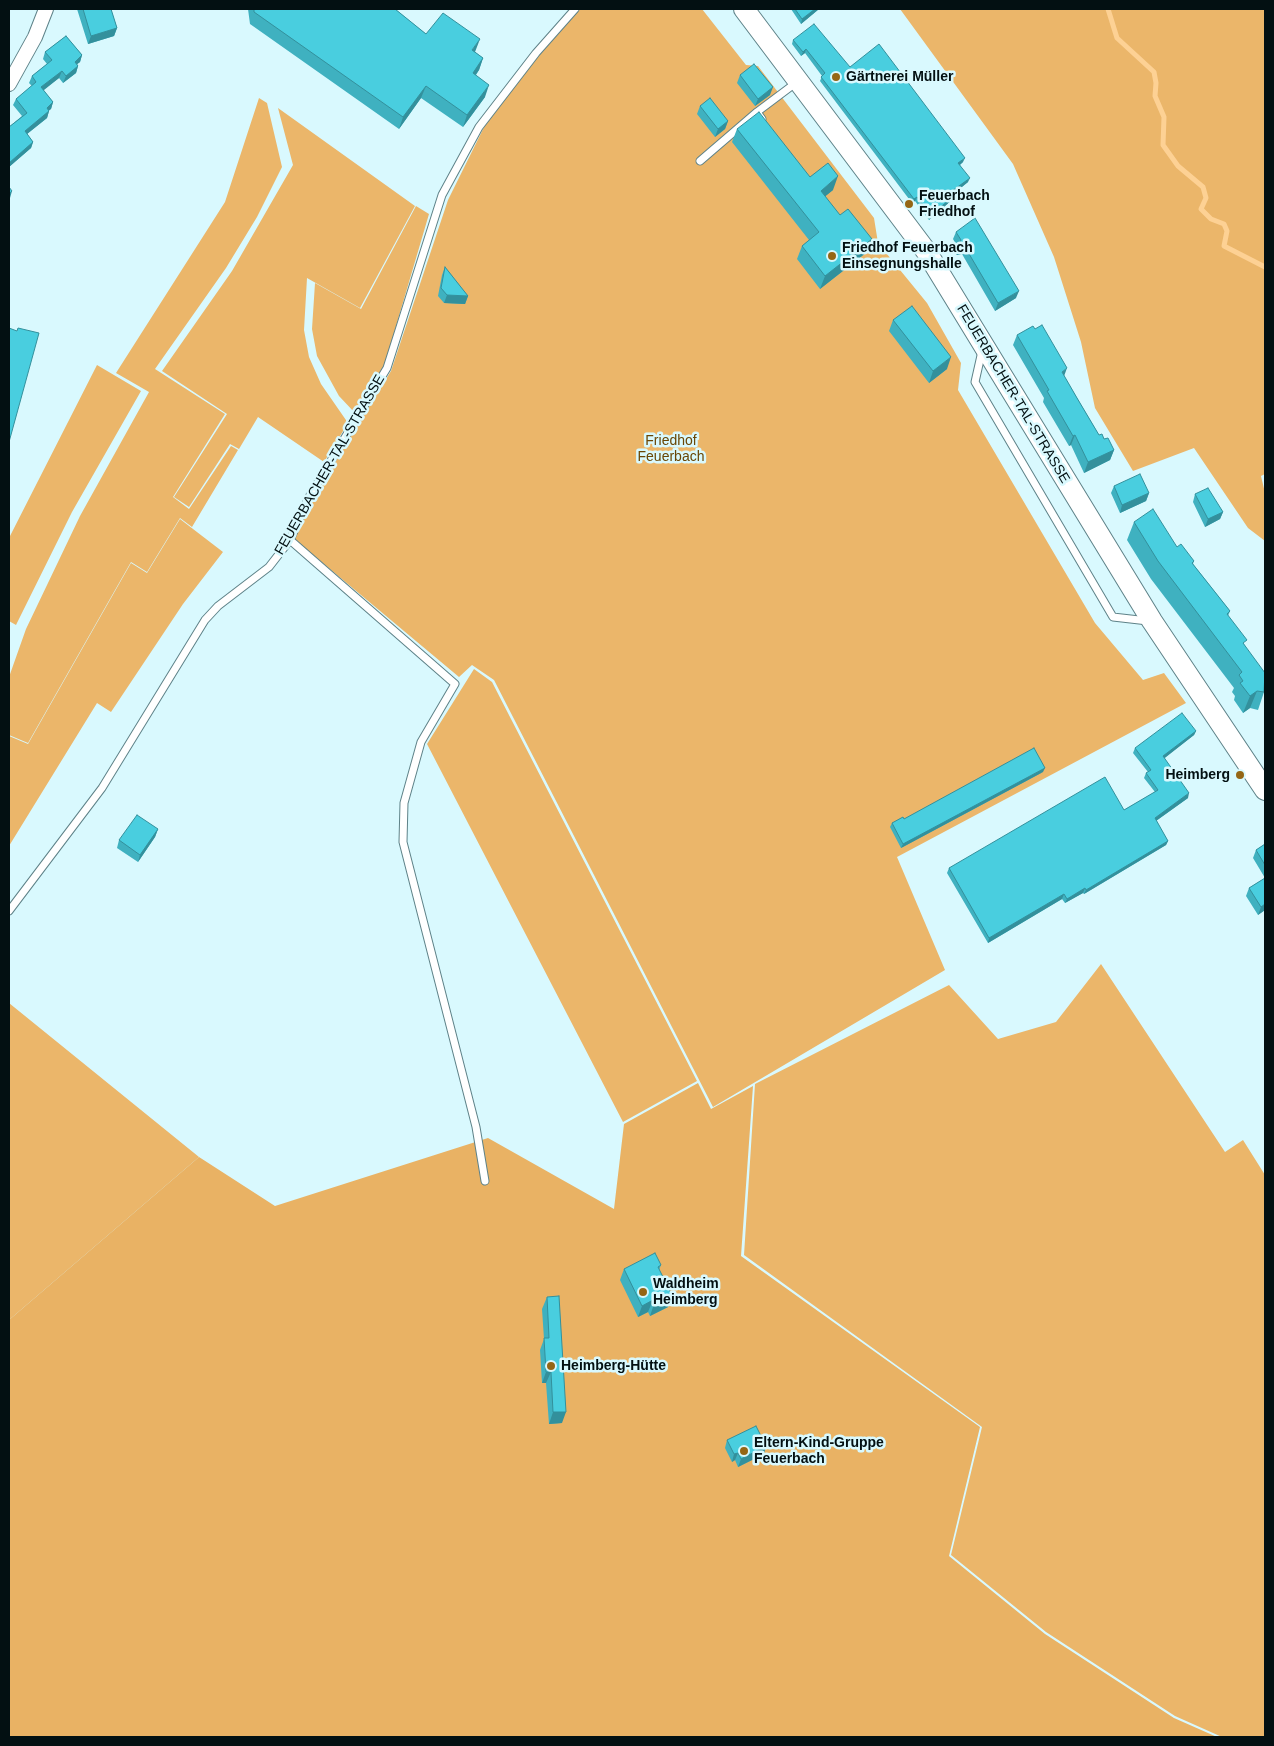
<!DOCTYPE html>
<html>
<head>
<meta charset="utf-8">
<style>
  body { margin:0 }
  #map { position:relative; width:1274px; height:1746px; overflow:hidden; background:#d9f9fe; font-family:Helvetica,sans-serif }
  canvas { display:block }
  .frame { position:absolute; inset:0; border:10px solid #031012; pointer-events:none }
</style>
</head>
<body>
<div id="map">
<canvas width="1274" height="1746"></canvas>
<div class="frame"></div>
</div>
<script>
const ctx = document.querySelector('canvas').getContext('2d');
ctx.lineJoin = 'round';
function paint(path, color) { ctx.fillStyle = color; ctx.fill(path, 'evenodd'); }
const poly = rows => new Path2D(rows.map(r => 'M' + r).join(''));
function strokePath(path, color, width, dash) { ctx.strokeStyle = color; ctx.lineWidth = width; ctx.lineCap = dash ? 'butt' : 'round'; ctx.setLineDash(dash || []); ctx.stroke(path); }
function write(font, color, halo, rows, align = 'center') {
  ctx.font = font + ' Helvetica,sans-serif'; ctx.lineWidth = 5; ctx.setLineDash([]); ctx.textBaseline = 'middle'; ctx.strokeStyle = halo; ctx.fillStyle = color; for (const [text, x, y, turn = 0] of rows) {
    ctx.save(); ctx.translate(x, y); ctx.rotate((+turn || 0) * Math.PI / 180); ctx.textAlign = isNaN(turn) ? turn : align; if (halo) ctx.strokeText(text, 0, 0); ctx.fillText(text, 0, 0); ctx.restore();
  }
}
const green = poly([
  [579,9,702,9,746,65,758,66,874,218,878,243,927,303,961,363,958,390,1095,623,1143,680,1164,673,1186,703,897,857,945,970,713,1107,494,680,472,665,459,677,294,539,316,493,391,371,448,200,493,109],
  [900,9,1265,9,1265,474,1261,476,1265,493,1265,541,1248,528,1194,448,1133,471,1095,408,1081,342,1054,257,1013,164],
  [259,98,267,103,282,167,257,217,226,268,155,369,225,414,173,497,189,509,231,446,238,450,192,527,180,518,147,572,131,562,28,743,9,735,9,677,26,629,80,516,149,392,116,373,225,202],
  [278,108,415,206,360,308,307,278,304,330,309,357,321,384,348,423,324,462,258,417,239,449,230,444,189,507,174,497,227,414,162,371,232,271,293,165],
  [416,206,429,214,384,367,355,413,339,396,317,356,312,329,315,283,361,309],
  [97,365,141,391,72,512,16,625,9,621,9,538],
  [180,519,223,552,183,604,111,712,97,703,9,846,9,736,28,744,131,563,147,573],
  [474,669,492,682,697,1081,623,1122,427,744],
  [1101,964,1225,1152,1243,1140,1265,1175,1265,1737,1222,1737,1175,1716,1046,1632,951,1555,982,1427,744,1255,755,1084,949,985,998,1039,1056,1022],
  [9,1003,199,1157,9,1320]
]);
const forest = poly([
  [698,1083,711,1109,753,1086,741,1256,980,1427,949,1556,1045,1634,1174,1718,1217,1737,9,1737,9,1320,199,1157,275,1206,488,1138,614,1209,624,1124]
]);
const stream = poly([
  [1108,9,1117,38,1154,72,1156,83,1155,96,1164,117,1163,145,1178,166,1203,187,1206,198,1201,209,1211,219,1224,224,1227,231,1224,246,1265,267]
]);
const lane = poly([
  [762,119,757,112,797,82],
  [700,161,757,112],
  [982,351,975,382,1113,617,1148,621],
  [290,540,455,684,421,742,404,803,403,842,476,1127,485,1181],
  [9,911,102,788,205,620,218,606,269,567,290,540,309,497,387,368,442,195,479,127,536,53,575,9]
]);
const street = poly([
  [9,84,35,37,46,9]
]);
const secondary = poly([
  [744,9,926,251,1152,621,1265,790]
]);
const wall = poly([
  [77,9,111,9,117,28,114,36,88,44],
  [248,9,395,9,426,34,475,52,483,58,479,70,476,75,485,97,463,127,421,98,399,129,250,24],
  [791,9,819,9,801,24],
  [66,36,82,55,80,62,77,64,78,66,76,73,63,83,59,78,43,90,53,102,51,109,49,110,49,111,47,118,27,134,33,142,31,148,9,167,9,127,22,116,13,105,16,99,32,86,29,83,32,76,47,64,43,59,45,52],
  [793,40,850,67,963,162,960,165,968,182,954,193,955,195,953,199,929,220,915,201,912,203,820,81,822,76,805,53,801,56,792,44],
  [740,75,770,95,755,106,737,83],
  [700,106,728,121,725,129,715,137,697,114],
  [737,129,810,177,833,190,825,196,867,252,820,289,797,259,802,246,809,240,732,142],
  [956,232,1016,298,995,311,962,254,956,255,958,248,953,239],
  [445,267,468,296,465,304,444,303,438,296,442,275],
  [893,320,947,369,929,383,889,331],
  [1017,335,1064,376,1099,435,1114,450,1110,460,1084,473,1071,445,1069,446,1043,402,1044,398,1013,345],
  [1114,486,1149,493,1146,501,1120,513,1111,493],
  [1195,494,1223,512,1220,519,1205,527,1193,502],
  [1134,522,1177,547,1194,561,1193,564,1230,611,1228,616,1245,646,1264,692,1258,710,1250,708,1243,713,1234,700,1235,696,1232,692,1234,688,1151,579,1127,540],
  [1196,731,1194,735,1164,758,1188,798,1156,821,1168,841,1166,845,1084,894,1083,893,1065,903,1062,899,988,943,947,873,949,868,1124,810,1155,792,1144,778,1146,773,1148,772,1133,753,1135,748],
  [1043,772,901,848,890,827,892,823],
  [158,829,155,837,138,862,117,848,119,840],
  [1265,844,1265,878,1253,858,1256,850],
  [1265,878,1265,910,1258,915,1246,896,1249,888],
  [661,1265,659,1270,672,1295,668,1307,650,1316,648,1312,638,1317,620,1280,624,1269],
  [547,1297,562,1423,549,1424,546,1383,542,1383,540,1350,544,1339,542,1309],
  [727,1440,764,1454,738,1467,735,1460,732,1462,725,1448]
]);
const shadedWall = poly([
  [815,9,819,9,801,24,802,19],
  [117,28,114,36,88,44,91,36],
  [480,39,475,52,467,62,472,50],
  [806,49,805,53,801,56,803,52],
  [82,55,80,62,72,68,75,62],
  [483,58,479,70,468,85,473,73],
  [78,66,76,73,63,83,66,76],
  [62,71,59,78,39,94,41,87],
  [489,85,485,97,463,127,467,115],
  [426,86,421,98,399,129,403,117],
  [773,87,770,95,755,106,758,99],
  [53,102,51,109,44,114,47,108],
  [49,111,47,118,22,138,25,131],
  [728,121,725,129,715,137,718,129],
  [33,142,31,148,9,167,9,163],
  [965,158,963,162,957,167,958,163],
  [838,176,833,190,816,204,821,191],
  [970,178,968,182,951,196,952,191],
  [12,191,10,198,9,199,9,194],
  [955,195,953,199,929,220,931,215],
  [917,197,915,201,912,203,914,199],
  [872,239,867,252,820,289,825,276],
  [965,247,962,254,956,255,958,248],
  [1019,291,1016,298,995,311,998,303],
  [447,295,468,296,465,304,444,303],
  [951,357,947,369,929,383,933,371],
  [1067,368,1063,379,1062,372],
  [1075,435,1071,445,1069,446,1073,436],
  [1114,450,1110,460,1084,473,1088,462],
  [1149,493,1146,501,1120,513,1122,505],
  [1223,512,1220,519,1205,527,1208,519],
  [1257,691,1250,708,1243,713,1250,696],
  [1196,731,1194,735,1161,761,1163,756],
  [1045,768,1043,772,901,848,903,844],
  [1189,793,1188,798,1153,823,1155,818],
  [158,829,155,837,138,862,140,855],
  [1168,841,1166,845,1084,894,1086,890],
  [1085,888,1083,893,1065,903,1067,899],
  [1064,894,1062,899,988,943,989,938],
  [1265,904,1265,910,1258,915,1261,907],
  [672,1295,668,1307,650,1316,654,1304],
  [653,1300,648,1312,638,1317,642,1306],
  [546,1372,551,1372,546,1383,542,1383],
  [553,1412,566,1412,562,1423,549,1424],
  [766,1446,764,1454,738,1467,741,1459],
  [738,1453,735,1460,732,1462,734,1454]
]);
const building = poly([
  [83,9,111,9,117,28,91,36,83,9],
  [254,9,395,9,426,34,443,13,480,39,472,50,483,58,473,73,489,85,467,115,426,86,403,117,254,12,254,9],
  [795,9,815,9,802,19,795,9],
  [814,24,850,67,879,44,965,158,958,163,970,178,952,191,955,195,931,215,917,197,914,199,821,77,825,73,806,49,803,52,793,40,814,24],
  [66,36,82,55,75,62,78,66,66,76,62,71,41,87,53,102,47,108,49,111,25,131,33,142,9,163,9,127,27,113,16,99,36,82,32,76,52,60,45,52,66,36],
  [754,64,773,87,758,99,740,75,754,64],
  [710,98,728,121,718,129,700,106,710,98],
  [759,112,810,177,828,163,838,176,821,191,840,215,848,209,872,239,825,276,802,246,819,232,737,129,759,112],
  [9,187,12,191,9,194,9,187],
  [975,218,1019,291,998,303,965,247,958,248,961,240,956,232,975,218],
  [445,267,468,296,447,295,441,288,445,267],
  [912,306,951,357,933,371,893,320,912,306],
  [1042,325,1067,368,1062,372,1077,398,1099,435,1102,434,1104,439,1108,438,1114,450,1088,462,1075,435,1073,436,1047,391,1049,390,1017,335,1033,326,1035,329,1042,325],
  [9,328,17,331,18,328,39,333,9,442,9,328],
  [1140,474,1149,493,1122,505,1114,486,1140,474],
  [1208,488,1223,512,1208,519,1195,494,1208,488],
  [1153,509,1177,547,1181,544,1194,561,1192,563,1230,611,1227,614,1247,640,1243,643,1265,673,1264,692,1257,691,1250,696,1240,683,1243,681,1239,675,1242,672,1158,561,1134,522,1153,509],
  [1182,713,1196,731,1163,756,1189,793,1155,818,1168,841,1086,890,1085,888,1067,899,1064,894,989,938,949,868,1105,777,1124,810,1158,790,1146,773,1151,770,1135,748,1182,713],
  [1034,748,1045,768,903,844,892,823,903,817,904,819,1034,748],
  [137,815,158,829,140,855,119,840,137,815],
  [1265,844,1265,865,1256,850,1265,844],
  [1265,878,1265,904,1261,907,1249,888,1265,878],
  [655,1253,661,1265,658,1267,672,1295,654,1304,653,1300,642,1306,624,1269,655,1253],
  [559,1296,566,1412,553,1412,551,1372,546,1372,544,1338,549,1338,547,1297,559,1296],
  [756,1426,766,1446,741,1459,738,1453,734,1454,727,1440,756,1426]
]);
const markers = [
  [836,77,5,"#956615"],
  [909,204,5,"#956615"],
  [832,256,5,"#956615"],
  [1240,775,5,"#956615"],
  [643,1292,5,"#956615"],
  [551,1366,5,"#956615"],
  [744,1451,5,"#956615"]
];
const poiNames = [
  ["Gärtnerei Müller",846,77],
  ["Feuerbach",919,196],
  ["Friedhof",919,212],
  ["Friedhof Feuerbach",842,248],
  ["Einsegnungshalle",842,264],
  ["Heimberg",1230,775,"right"],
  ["Waldheim",653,1284],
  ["Heimberg",653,1300],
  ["Heimberg-Hütte",561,1366],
  ["Eltern-Kind-Gruppe",754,1443],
  ["Feuerbach",754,1459]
];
const streetNames = [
  ["FEUERBACHER-TAL-STRASSE",1013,394,59],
  ["FEUERBACHER-TAL-STRASSE",330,465,-60]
];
const parkNames = [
  ["Friedhof",671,441],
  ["Feuerbach",671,457]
];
paint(green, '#ebb66a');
paint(forest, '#e9b264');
strokePath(stream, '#fdd194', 5);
strokePath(lane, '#5e8288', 9);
strokePath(street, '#5e8288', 16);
strokePath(secondary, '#5e8288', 22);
strokePath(lane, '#fff', 7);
strokePath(street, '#fff', 14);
strokePath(secondary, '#fff', 20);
paint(wall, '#3fb1c0');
paint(shadedWall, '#33909c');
paint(building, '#49cedf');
strokePath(building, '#33909c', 1);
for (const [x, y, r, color] of markers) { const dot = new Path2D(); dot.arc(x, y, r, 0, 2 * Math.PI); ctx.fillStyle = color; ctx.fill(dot); strokePath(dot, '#d9f9fe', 2); }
write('bold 14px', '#031012', '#d9f9fe', poiNames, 'left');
write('14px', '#031012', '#d9f9fe', streetNames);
write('14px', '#694605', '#d9f9fe', parkNames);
</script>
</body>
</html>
